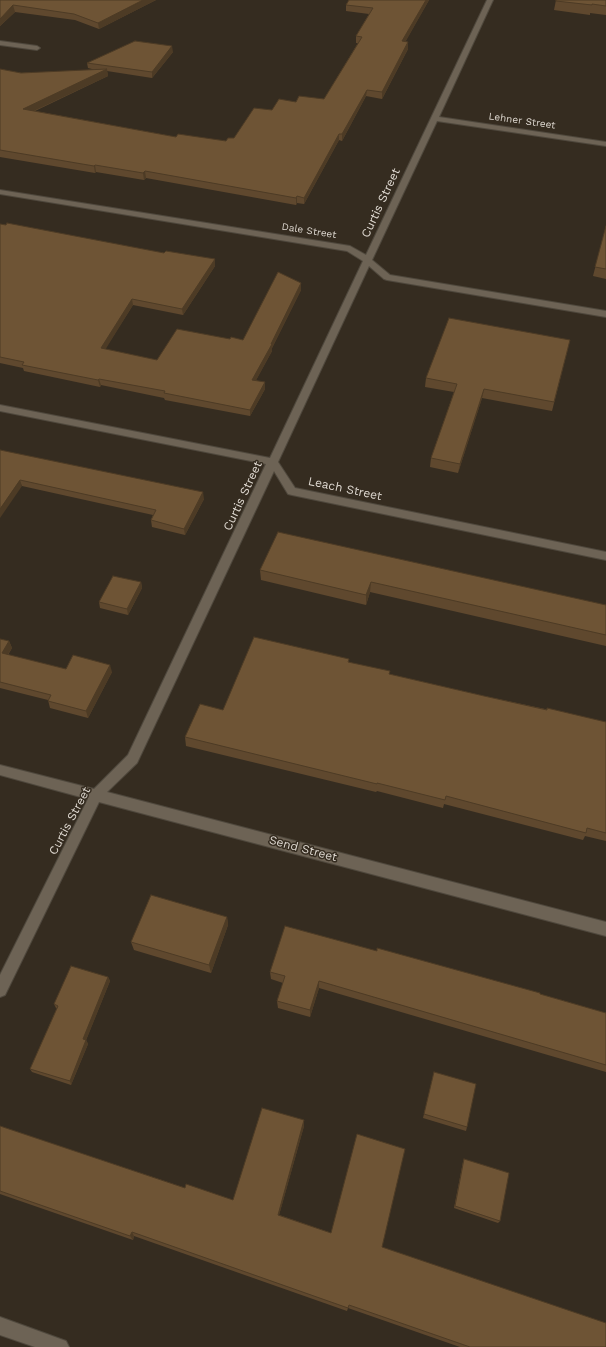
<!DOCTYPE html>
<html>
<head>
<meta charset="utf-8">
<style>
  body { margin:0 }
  canvas { display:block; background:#352c20 }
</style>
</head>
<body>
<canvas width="606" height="1347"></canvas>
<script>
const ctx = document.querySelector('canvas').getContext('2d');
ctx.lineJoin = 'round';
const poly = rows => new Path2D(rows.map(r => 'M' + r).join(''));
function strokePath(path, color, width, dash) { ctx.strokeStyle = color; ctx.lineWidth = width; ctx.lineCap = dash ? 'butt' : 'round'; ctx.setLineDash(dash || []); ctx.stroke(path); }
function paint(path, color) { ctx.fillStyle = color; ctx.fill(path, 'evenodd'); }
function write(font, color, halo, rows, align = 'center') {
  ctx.font = font + ' "Work Sans",sans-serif'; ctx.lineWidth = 3; ctx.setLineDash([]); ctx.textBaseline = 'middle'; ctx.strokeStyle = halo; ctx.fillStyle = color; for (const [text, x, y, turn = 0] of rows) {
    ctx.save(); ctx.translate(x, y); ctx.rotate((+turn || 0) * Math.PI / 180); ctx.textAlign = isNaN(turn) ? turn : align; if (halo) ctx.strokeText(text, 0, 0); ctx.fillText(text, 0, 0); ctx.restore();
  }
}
const minor = poly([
  [487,0,493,0,439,117,606,142,606,146,437,121,372,260,390,275,606,311,606,317,387,280,384,279,369,266,278,462,295,488,606,552,606,560,292,495,288,494,274,471,137,763,107,792,606,922,606,936,99,802,5,995,0,997,0,975,88,799,0,775,0,765,94,789,128,755,266,464,0,411,0,405,270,458,363,261,347,251,0,194,0,190,350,246,366,255,487,0],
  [0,41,37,46,40,48,37,50,0,45,0,41],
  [0,1317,66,1341,69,1347,35,1347,0,1335,0,1317]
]);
const wall = poly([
  [0,0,156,0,99,29,75,20,15,12,0,26],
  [349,0,429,0,405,42,408,49,382,99,366,96,342,141,339,140,304,204,297,203,296,205,146,178,144,180,96,172,95,173,0,157,0,69,21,73,96,70,88,68,87,63,173,52,152,78,107,71,108,76,35,111,176,137,226,141,234,138,272,110,296,102,324,99,358,43,356,43,356,36,369,14,346,11,346,5],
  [556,0,606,0,606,15,590,13,590,15,554,10],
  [0,224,164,253,215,259,215,266,183,315,133,305,105,349,157,360,230,339,243,340,301,283,301,290,272,348,272,351,256,380,265,389,250,416,165,400,164,398,101,385,100,387,24,371,23,368,0,363],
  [606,226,606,279,593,276],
  [568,348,552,411,482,398,458,473,430,467,431,458,454,392,425,387,426,378],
  [0,450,204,499,185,535,152,527,151,520,153,515,22,486],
  [260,570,606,605,606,646,370,592,366,605,261,580],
  [141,582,142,588,128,615,100,608,99,602],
  [0,639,9,641,12,648,8,655,66,669,112,672,88,718,50,708,48,700,0,688],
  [349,659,349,662,389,674,484,696,606,722,606,841,585,836,583,840,444,804,443,808,377,791,376,792,186,746,185,737],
  [227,917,228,925,211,973,134,950,131,942],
  [377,951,540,994,606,1013,606,1072,319,988,310,1017,278,1008,277,1001,283,983,271,979,270,972],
  [108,977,110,981,86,1040,88,1044,71,1085,32,1072,30,1069,57,1008,56,1008,54,1004],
  [434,1072,467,1127,466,1131,423,1118],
  [304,1120,304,1126,279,1215,331,1233,382,1247,606,1347,460,1347,348,1308,347,1311,134,1236,133,1240,0,1194,0,1126,185,1188,233,1200],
  [464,1159,500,1221,498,1223,454,1208,463,1162]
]);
const shadedWall = poly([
  [143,0,156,0,99,29,98,23],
  [426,0,429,0,402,48,402,41],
  [13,5,15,12,0,26,0,19],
  [408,42,408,49,382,99,382,92],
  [172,46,173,52,152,78,152,72],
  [107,69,108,76,25,115,23,109],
  [367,90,366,96,342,141,342,134],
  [339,134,339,140,304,204,304,198],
  [95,165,96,172,95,173,94,166],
  [145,171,146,178,144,180,143,173],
  [297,196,297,203,296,205,296,198],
  [215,259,215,266,183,315,182,309],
  [301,283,301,290,272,348,272,351,253,386,252,380],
  [132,299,133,305,102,355,101,348],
  [99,379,101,385,100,387,98,380],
  [265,382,265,389,250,416,250,410],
  [484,389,482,398,458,473,460,464],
  [20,480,22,486,0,518,0,509],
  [203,492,204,499,185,535,184,529],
  [141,582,142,588,128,615,127,609],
  [371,582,370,592,366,605,366,595],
  [9,641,12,648,4,660,2,653],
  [110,665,112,672,88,718,86,711],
  [227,917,228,925,211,973,209,965],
  [108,977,110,981,85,1043,83,1039],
  [319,981,319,988,310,1017,310,1010],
  [86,1040,88,1044,71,1085,70,1081],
  [304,1120,304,1126,278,1219,278,1215],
  [132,1232,134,1236,133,1240,130,1236]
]);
const building = poly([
  [0,0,143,0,98,23,74,14,13,5,0,19,0,0],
  [349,0,426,0,402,41,408,42,382,92,367,90,342,134,339,134,304,198,297,196,296,198,145,171,143,173,95,165,94,166,0,150,0,69,21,73,107,69,23,109,176,137,178,134,226,141,228,138,234,138,254,108,272,110,279,99,296,102,299,96,324,99,362,37,356,36,373,8,346,5,349,0],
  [556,0,606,0,606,6,592,4,592,5,556,1,556,0],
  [135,41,172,46,152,72,87,63,135,41],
  [7,223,164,253,166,251,215,259,182,309,132,299,101,348,157,360,177,329,230,339,231,337,243,340,278,272,301,283,271,344,272,344,252,380,265,382,250,410,164,393,165,391,99,379,98,380,22,365,24,362,0,357,0,224,6,225,7,223],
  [606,226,606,269,595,267,606,226],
  [449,318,570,340,554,402,484,389,460,464,431,458,457,384,426,378,449,318],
  [0,450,203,492,184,529,151,520,156,510,20,480,0,509,0,450],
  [278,532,606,605,606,635,371,582,366,595,260,570,278,532],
  [113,576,141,582,127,609,99,602,113,576],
  [254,637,349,659,348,662,390,671,389,674,484,696,547,710,547,708,606,722,606,833,587,828,586,833,446,796,445,800,377,783,377,784,185,737,200,704,223,710,254,637],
  [0,639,9,641,2,653,66,669,73,655,110,665,86,711,48,701,51,695,0,682,0,639],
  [151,895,227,917,209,965,131,942,151,895],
  [285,926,377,951,377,948,540,993,540,994,606,1013,606,1065,319,981,310,1010,277,1001,285,976,270,972,285,926],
  [71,966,108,977,83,1039,86,1040,70,1081,30,1069,58,1006,54,1004,71,966],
  [434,1072,476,1084,467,1127,424,1114,434,1072],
  [262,1108,304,1120,278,1215,331,1233,357,1134,405,1149,382,1247,606,1323,606,1347,470,1347,349,1305,348,1308,132,1232,130,1236,0,1191,0,1126,185,1188,186,1184,233,1200,262,1108],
  [464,1159,509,1173,500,1221,455,1206,464,1159]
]);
const farStreetnames = [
  ["Lehner Street",522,121,8],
  ["Dale Street",309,231,9]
];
const streetNames = [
  ["Curtis Street",381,203,-65],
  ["Leach Street",345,489,12],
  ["Curtis Street",243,496,-65],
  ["Curtis Street",70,821,-62],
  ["Send Street",303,849,15]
];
strokePath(minor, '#4f483d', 2);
paint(minor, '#6d6355');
paint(wall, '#5f482e');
paint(shadedWall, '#4d3b25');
paint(building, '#6e5435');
strokePath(building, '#4d3b25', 1);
write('10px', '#dfd9d1', '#352c20', farStreetnames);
write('12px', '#dfd9d1', '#352c20', streetNames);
</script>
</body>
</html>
